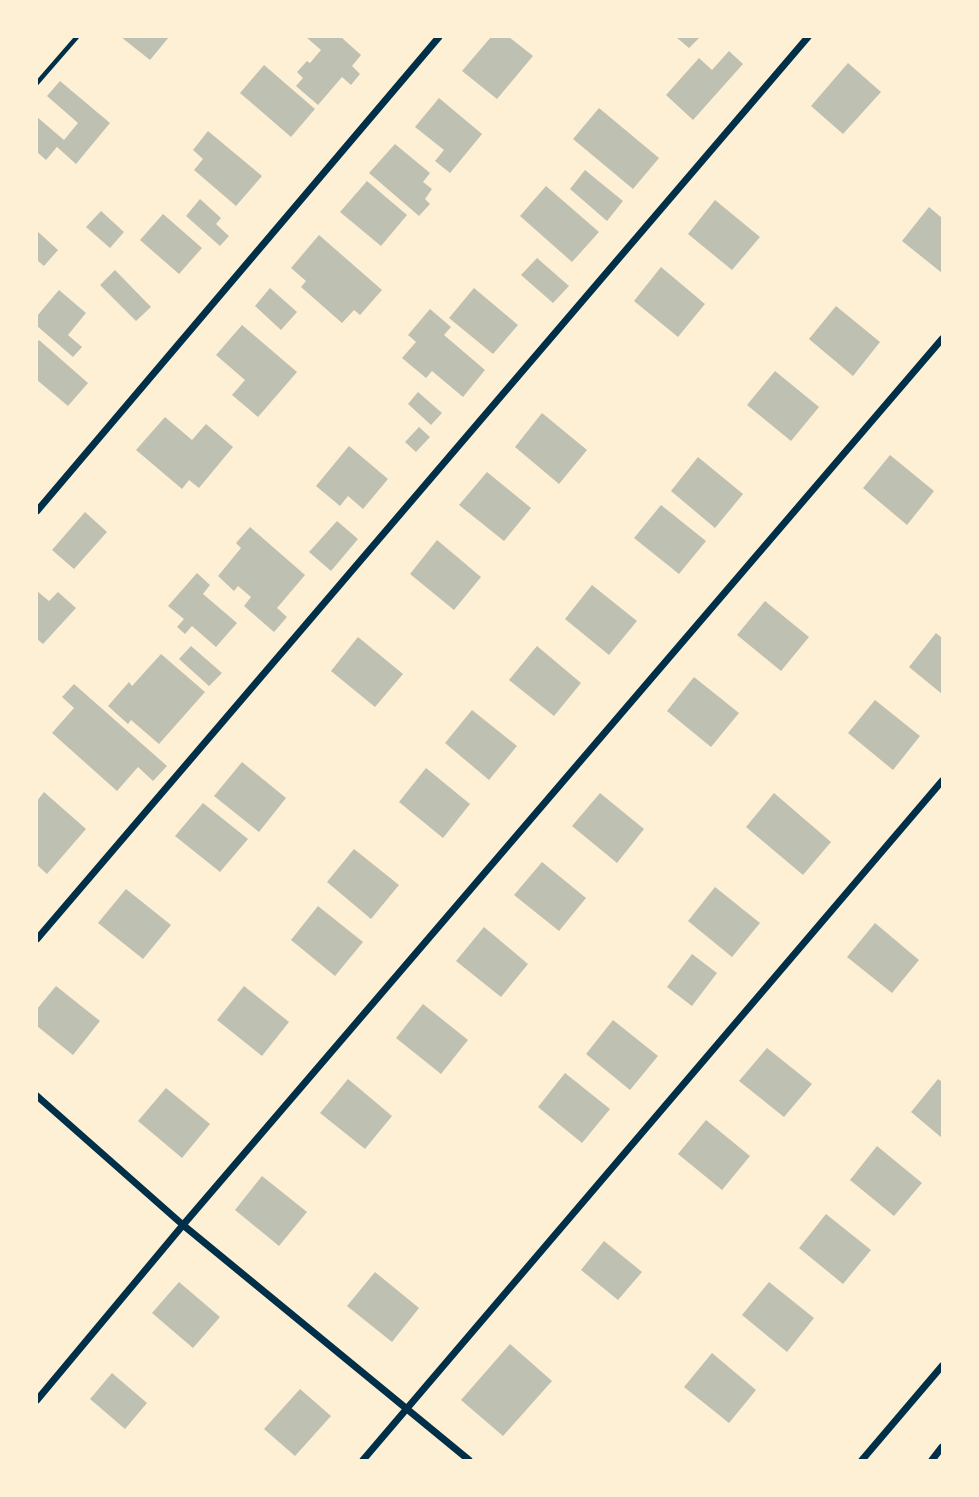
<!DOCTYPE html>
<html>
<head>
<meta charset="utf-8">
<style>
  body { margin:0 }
  #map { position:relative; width:979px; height:1497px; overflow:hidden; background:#fdf0d5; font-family:"Golos Text",sans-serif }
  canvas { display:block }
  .frame { position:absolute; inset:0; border:38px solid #fdf0d5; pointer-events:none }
</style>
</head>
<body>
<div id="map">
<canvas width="979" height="1497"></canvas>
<div class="frame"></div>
</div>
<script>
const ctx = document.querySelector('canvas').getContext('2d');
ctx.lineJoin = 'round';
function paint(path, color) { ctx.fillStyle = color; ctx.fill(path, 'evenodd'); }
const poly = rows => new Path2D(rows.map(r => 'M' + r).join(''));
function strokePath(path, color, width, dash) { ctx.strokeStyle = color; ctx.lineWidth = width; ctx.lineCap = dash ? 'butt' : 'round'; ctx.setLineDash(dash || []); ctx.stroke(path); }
const building = poly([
  [121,37,169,37,150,60],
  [306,37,341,37,361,55,352,66,360,74,351,85,342,77,318,105,296,86,303,78,297,72,307,61,310,63,321,50],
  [491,37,509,37,533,56,497,99,462,71],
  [676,37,700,37,689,48],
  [729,51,743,64,693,120,666,95,699,58,712,70],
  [848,63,881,92,843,134,811,106],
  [264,65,315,109,291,137,240,93],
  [60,81,110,123,76,164,57,147,46,160,37,152,37,117,64,140,78,123,47,96],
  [439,98,482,134,450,173,435,161,444,150,415,127],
  [599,108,659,158,633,189,573,139],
  [208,131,262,176,236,206,194,170,203,159,193,150],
  [395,144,430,173,423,182,432,189,425,199,430,204,419,216,369,173],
  [585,170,623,201,607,221,570,189],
  [367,181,407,215,381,246,340,212],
  [546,186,599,232,572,262,520,216],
  [200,199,221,218,216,224,229,236,220,246,186,216],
  [715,200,760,237,732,270,688,234],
  [929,207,942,218,942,273,902,241],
  [101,211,124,232,110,248,86,227],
  [163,214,202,248,179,274,140,240],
  [37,231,58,250,44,266,37,260],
  [319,235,382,290,360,315,354,310,342,323,301,287,306,281,291,268],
  [537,258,569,286,553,303,521,275],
  [661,267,705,304,678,337,634,301],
  [115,270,151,307,136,321,100,285],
  [270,288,297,312,281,330,255,306],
  [474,288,518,325,493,354,449,318],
  [59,290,86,313,68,335,82,347,73,357,37,326,37,316],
  [836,306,880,342,853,376,809,339],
  [430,309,451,327,444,335,485,370,463,397,432,371,426,378,402,358,416,342,408,335],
  [242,325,297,372,258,417,232,395,245,380,216,355],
  [39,340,88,383,68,406,37,380,37,343],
  [775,371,819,407,791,441,747,405],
  [418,392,442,413,431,425,408,404],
  [542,413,587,450,559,484,515,447],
  [165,417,192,440,206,424,233,447,199,488,189,480,182,489,136,450],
  [419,427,430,437,416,452,405,442],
  [349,446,388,479,363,509,348,496,340,506,316,486],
  [890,455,934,491,907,525,863,488],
  [698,457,743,494,715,528,671,491],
  [487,472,531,508,504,541,459,505],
  [661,505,706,541,679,574,634,538],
  [85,512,107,532,74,569,52,550],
  [337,521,358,539,331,571,309,552],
  [250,527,305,575,277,608,287,617,274,632,244,606,251,597,238,586,234,591,218,576,241,548,236,543],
  [437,540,481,577,454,610,410,574],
  [197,573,210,585,203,594,237,623,216,647,192,626,185,634,177,627,184,619,168,606],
  [592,585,637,621,609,655,565,619],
  [37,591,49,601,58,592,76,608,43,644,37,639],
  [765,601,809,637,781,671,737,635],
  [936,633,942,638,942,694,909,667],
  [358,637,403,674,375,707,331,671],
  [191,646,222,673,209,686,179,659],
  [537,646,581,683,554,716,509,680],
  [161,654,205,692,159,744,131,720,128,724,108,706,129,682,132,686],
  [694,677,739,713,711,747,667,711],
  [74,684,167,766,153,781,138,767,117,791,52,733,74,708,62,697],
  [875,700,920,736,893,770,848,733],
  [472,710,517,746,489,780,445,743],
  [242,762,286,798,259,832,214,796],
  [426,768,470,804,443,838,399,802],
  [44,792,86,829,47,874,37,865,37,801],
  [600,793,644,829,617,863,572,826],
  [774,793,831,842,803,875,746,827],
  [203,803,248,839,220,872,175,836],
  [354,849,399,885,371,919,327,882],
  [542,862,586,898,559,931,514,895],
  [715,887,760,923,732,957,688,921],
  [126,889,171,925,143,959,98,923],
  [318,906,363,942,335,976,291,940],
  [875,923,919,960,892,993,847,957],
  [484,927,528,964,501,997,456,961],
  [692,954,717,973,692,1006,667,987],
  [56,986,100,1021,73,1055,37,1026,37,1009],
  [244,986,289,1022,262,1056,217,1020],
  [423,1004,468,1040,441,1074,396,1038],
  [613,1020,658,1056,630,1090,586,1054],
  [767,1048,812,1084,784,1117,739,1081],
  [565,1073,610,1109,582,1143,538,1107],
  [348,1079,392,1116,365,1149,320,1113],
  [938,1079,942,1082,942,1138,911,1112],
  [166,1088,210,1124,182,1158,138,1121],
  [706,1120,750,1156,722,1190,678,1154],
  [877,1146,922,1183,894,1216,850,1180],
  [262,1176,307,1212,279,1246,235,1210],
  [826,1214,871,1250,843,1284,799,1248],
  [604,1241,642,1272,618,1300,581,1270],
  [375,1272,419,1308,392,1342,347,1306],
  [179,1282,220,1317,193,1348,152,1313],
  [769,1282,814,1318,787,1352,742,1315],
  [510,1344,552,1381,503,1436,461,1400],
  [712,1353,756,1390,729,1423,684,1387],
  [112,1373,147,1403,125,1429,90,1399],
  [300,1389,331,1416,295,1456,264,1429]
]);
const path = poly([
  [37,83,77,37]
]);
const minor = poly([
  [37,511,439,37],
  [37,939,808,37],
  [37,1096,183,1225,469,1460],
  [37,1400,183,1225,942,339],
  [363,1460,942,781],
  [862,1460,942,1366],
  [932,1460,942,1447]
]);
paint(building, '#bec0b2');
strokePath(path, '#003049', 4.5);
strokePath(minor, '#003049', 7);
</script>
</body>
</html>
